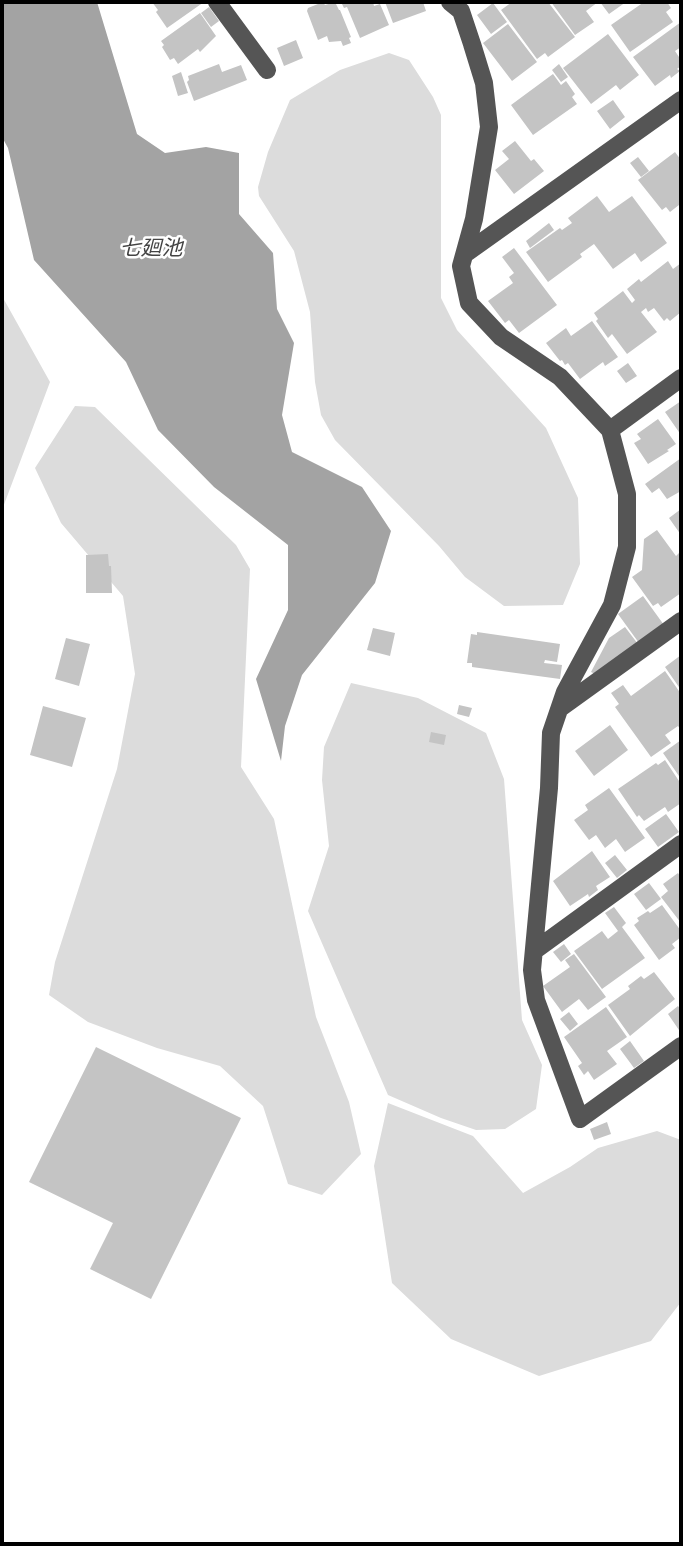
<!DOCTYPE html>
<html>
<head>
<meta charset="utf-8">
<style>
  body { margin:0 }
  #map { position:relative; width:683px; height:1546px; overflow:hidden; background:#fff; font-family:"Public Sans",sans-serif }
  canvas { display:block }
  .frame { position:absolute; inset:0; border:4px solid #000; pointer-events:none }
</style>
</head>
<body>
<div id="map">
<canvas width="683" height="1546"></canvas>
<div class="frame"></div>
</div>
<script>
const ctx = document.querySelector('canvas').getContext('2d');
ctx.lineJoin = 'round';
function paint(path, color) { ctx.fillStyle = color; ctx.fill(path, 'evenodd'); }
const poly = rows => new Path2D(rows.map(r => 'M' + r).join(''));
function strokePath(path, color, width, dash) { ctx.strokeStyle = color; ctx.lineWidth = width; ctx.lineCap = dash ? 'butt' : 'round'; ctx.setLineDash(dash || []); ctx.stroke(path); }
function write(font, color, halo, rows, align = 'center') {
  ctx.font = font + ' "Public Sans","Noto Sans JP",sans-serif'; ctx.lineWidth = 5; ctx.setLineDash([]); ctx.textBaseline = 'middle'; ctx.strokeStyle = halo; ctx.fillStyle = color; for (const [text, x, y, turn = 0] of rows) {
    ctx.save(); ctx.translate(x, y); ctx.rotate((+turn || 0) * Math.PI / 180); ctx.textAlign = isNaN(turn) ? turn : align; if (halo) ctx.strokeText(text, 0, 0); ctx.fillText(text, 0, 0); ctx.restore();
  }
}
const green = poly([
  [389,53,409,60,433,97,441,115,441,298,457,330,546,428,578,498,580,564,563,605,504,606,465,577,439,546,335,440,321,415,315,382,310,312,294,251,259,196,258,187,268,152,290,100,340,70],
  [2,296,50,382,2,510],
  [75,406,95,407,236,545,250,569,241,767,274,819,316,1017,349,1102,361,1154,322,1195,288,1184,263,1106,220,1066,157,1048,88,1022,49,995,55,962,117,769,135,674,123,596,61,523,35,468],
  [351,683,418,698,486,733,504,779,522,1020,542,1065,536,1109,505,1129,476,1130,441,1118,388,1095,308,911,329,846,322,780,324,747],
  [388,1103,473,1136,523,1193,570,1167,598,1148,657,1131,681,1140,681,1302,651,1341,539,1376,451,1339,392,1283,374,1166]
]);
const water = poly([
  [2,2,97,2,137,134,165,153,206,147,239,153,239,214,273,253,277,309,294,343,282,415,292,452,362,487,391,531,375,583,302,675,285,726,281,761,256,679,288,610,288,545,214,487,158,430,126,362,34,260,8,148,2,137]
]);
const building = poly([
  [152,2,204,2,167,28,156,12,158,10],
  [323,2,325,5,335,2,339,10,340,10,351,37,349,38,351,43,343,46,341,41,329,42,327,36,318,40,307,11,308,8],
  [341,2,373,2,374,6,380,4,389,25,360,38,347,7,344,8],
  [385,2,423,2,426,11,393,23],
  [512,2,548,2,575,37,548,57,545,53,537,59,501,10],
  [551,2,598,2,586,11,594,22,575,35],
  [600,2,626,2,609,14],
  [644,2,667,2,671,8,666,12,673,22,630,52,611,25],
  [493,3,507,22,491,34,477,15],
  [209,7,219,21,211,27,201,13],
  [200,13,216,36,200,52,198,49,178,64,174,58,170,60,162,47,164,45,161,41],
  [681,22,681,47,675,51,681,60,681,66,677,69,680,71,671,78,670,75,655,86,633,57],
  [508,24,537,62,512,81,483,43],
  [608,34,639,75,620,90,616,85,591,104,563,68],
  [296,40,303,58,284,66,277,48],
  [219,64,222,72,241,65,247,80,194,101,187,82,189,80,188,76],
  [559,64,568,77,561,82,552,70],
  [181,72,188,93,178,96,172,76],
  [553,74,561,85,566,81,575,94,572,97,577,104,533,135,511,105],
  [613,100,625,117,610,129,597,111],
  [515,141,531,161,534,159,544,171,514,194,495,170,509,159,502,151],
  [675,152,681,160,681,208,679,205,670,212,666,207,662,210,638,180],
  [638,157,649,171,641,177,630,163],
  [597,196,609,212,632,196,667,243,641,262,635,253,613,269,594,244,580,254,582,257,548,282,526,252,560,228,562,230,572,223,568,218],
  [549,223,554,230,530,248,526,241],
  [514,248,557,305,519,333,509,320,505,323,488,301,513,283,509,277,514,273,502,257],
  [668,261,673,269,681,263,681,312,670,321,667,318,664,321,654,308,648,312,646,308,641,312,657,332,627,354,612,334,608,338,596,321,598,319,594,313,623,291,632,303,635,300,627,289,639,279,641,282],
  [592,321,618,357,605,366,603,362,580,379,568,363,565,365,562,360,560,361,546,343,566,328,571,336],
  [628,363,637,376,626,383,617,371],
  [681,401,681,435,665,412],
  [658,419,676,444,667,450,669,451,648,464,634,443,641,439,637,434],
  [681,458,681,491,667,499,659,488,652,493,645,484],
  [681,509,681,535,669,518],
  [657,530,676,556,679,553,681,556,681,593,661,607,658,603,653,606,632,577,642,570,644,539],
  [108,554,109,566,111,566,112,593,86,593,86,555],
  [643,596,664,625,639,643,618,614],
  [625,627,638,644,597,675,591,672,609,638],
  [373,628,395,633,390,656,367,650],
  [477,632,560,644,557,662,545,660,544,663,562,665,560,679,472,667,472,663,467,663,471,634,477,635],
  [66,638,90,644,79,686,55,679],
  [681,655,681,690,665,667],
  [665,671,681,694,681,730,678,726,665,735,671,743,651,757,615,707,619,704,611,693,623,685,631,696],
  [459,705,472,708,469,717,457,714],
  [43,706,86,718,72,767,30,755],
  [610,725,628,750,594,776,575,751],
  [431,732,446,735,444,745,429,742],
  [681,740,681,779,663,753],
  [665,760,681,784,681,803,668,812,665,807,644,821,639,815,637,817,618,789,656,763,658,765],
  [609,788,645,838,625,852,616,839,605,848,596,835,589,840,574,820,588,810,585,805],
  [666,814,679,832,658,847,645,829],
  [592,851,610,877,596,886,598,890,589,897,588,894,570,906,553,881],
  [615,855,627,870,617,878,605,863],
  [678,873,681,878,681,923,661,897,668,891,663,884],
  [649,883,661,899,646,910,634,894],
  [662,905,681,931,681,937,672,944,675,948,659,960,634,925,639,921,637,918,648,911,650,913],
  [614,907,626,923,622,927,645,958,602,989,574,951,602,931,608,939,618,931,605,913],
  [564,944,571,954,561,962,553,952],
  [574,954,606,997,588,1010,579,999,562,1012,543,986,570,967,565,960],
  [654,972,675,999,630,1036,608,1005,630,989,628,986,641,976,644,979],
  [678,1006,681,1010,681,1033,668,1014],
  [606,1007,627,1037,607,1051,617,1064,594,1080,588,1071,584,1075,578,1066,582,1063,564,1037],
  [569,1012,578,1024,570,1031,560,1019],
  [630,1041,644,1061,634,1068,620,1049],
  [96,1047,241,1118,151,1299,90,1269,113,1223,29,1182],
  [607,1122,611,1134,594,1140,590,1129]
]);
const minor = poly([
  [217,2,267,70],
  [450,2,461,11,472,44,484,83,489,127,474,219,461,266,469,303,501,337,560,377,610,430,627,494,627,547,612,605,565,692,551,733,549,788,532,970,536,1000,580,1119,681,1046],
  [465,254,681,100],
  [610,430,681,378],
  [559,709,681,621],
  [534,951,681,844]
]);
const waterNames = [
  ["七廻池",151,249]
];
paint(green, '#dcdcdc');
paint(water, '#a3a3a3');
paint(building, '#c4c4c4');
strokePath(minor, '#555', 18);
write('italic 21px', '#444', '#fff', waterNames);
</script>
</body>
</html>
